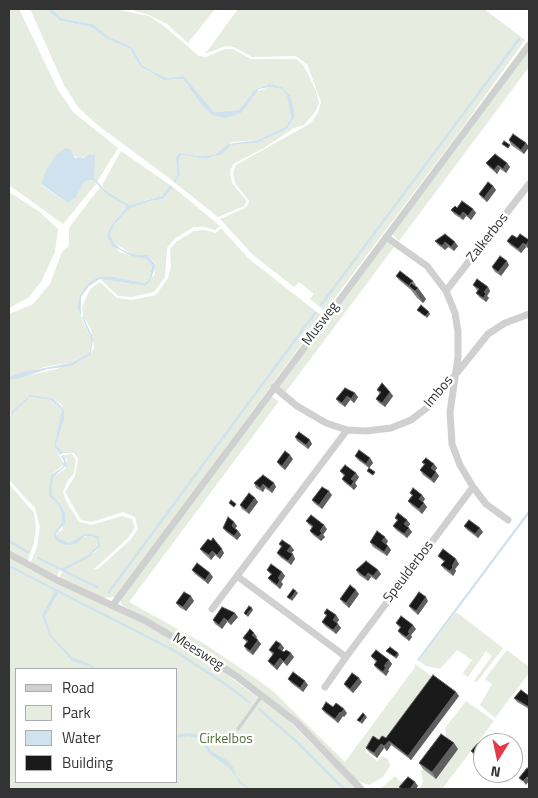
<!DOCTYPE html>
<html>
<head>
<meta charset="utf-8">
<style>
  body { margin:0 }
  #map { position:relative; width:538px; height:798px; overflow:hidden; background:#fff; font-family:"Titillium Web",sans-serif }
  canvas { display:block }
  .frame { position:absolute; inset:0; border:10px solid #333; pointer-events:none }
  .legend { position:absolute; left:15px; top:668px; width:162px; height:115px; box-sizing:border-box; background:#fff; border:1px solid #adadad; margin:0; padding:6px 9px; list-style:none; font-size:15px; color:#333 }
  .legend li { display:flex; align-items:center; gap:10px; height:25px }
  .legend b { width:25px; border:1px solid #adadad }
  .north { position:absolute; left:473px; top:733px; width:50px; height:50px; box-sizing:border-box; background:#fff; border:1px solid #adadad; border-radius:50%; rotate:190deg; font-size:14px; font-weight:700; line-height:20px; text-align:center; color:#333 }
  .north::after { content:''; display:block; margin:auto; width:18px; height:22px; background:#e63946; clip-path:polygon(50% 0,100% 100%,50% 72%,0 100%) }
</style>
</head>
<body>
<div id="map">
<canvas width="538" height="798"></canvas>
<div class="frame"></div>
<ul class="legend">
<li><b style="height:6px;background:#d0d0d0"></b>Road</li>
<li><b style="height:14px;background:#e6ecdf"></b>Park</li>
<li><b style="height:14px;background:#cfe2ee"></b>Water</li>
<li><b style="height:14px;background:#1a1a1a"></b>Building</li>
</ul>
<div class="north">N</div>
</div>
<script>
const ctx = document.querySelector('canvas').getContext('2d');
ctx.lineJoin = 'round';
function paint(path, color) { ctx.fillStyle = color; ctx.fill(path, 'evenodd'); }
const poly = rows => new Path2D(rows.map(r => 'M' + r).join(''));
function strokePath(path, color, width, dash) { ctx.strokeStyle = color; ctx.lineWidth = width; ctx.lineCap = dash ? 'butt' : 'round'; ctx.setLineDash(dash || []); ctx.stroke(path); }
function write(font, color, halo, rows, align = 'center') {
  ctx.font = font + ' "Titillium Web",sans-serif'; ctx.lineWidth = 5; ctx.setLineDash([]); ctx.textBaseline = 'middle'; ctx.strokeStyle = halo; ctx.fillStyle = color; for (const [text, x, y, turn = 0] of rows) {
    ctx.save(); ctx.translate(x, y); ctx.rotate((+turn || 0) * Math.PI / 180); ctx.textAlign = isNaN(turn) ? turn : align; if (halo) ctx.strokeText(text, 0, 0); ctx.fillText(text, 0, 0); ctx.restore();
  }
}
const green = poly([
  [9,9,19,9,57,88,73,112,118,148,97,182,94,178,89,154,79,159,72,154,49,166,46,170,41,185,68,203,76,197,85,181,93,180,96,184,63,224,9,185],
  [30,9,49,9,51,14,59,21,91,27,107,39,130,49,140,66,164,80,183,79,203,107,212,115,240,113,255,92,269,87,282,89,288,95,291,118,285,127,278,131,258,140,232,142,215,155,199,156,180,153,176,164,178,176,173,181,95,123,78,107,64,85],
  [52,9,114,9,149,16,165,27,199,56,206,57,225,49,233,49,251,59,296,59,304,66,316,91,319,103,315,112,304,125,294,128,264,148,233,164,230,172,232,183,246,200,246,203,244,206,218,217,175,183,180,175,179,158,182,155,206,159,214,157,231,145,257,143,287,129,294,118,290,95,282,87,268,84,254,90,239,110,214,112,184,76,167,78,158,74,142,65,132,47,109,37,93,24,61,18],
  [129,9,215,9,188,43,167,24,149,15],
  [238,9,484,9,525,40,460,131,325,311,310,299,314,294,299,282,294,287,253,255,220,219,245,208,248,204,249,201,235,183,233,172,236,165,311,123,318,113,321,102,307,64,296,56,252,57,234,47,225,46,205,54],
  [529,49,529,67,399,241,391,233],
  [121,151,170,185,162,196,129,205,105,190,102,185],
  [100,187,125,205,126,208,112,224,108,236,119,252,147,259,152,266,149,280,144,283,115,277,98,277,87,284,79,297,77,308,91,339,91,348,89,353,70,363,48,366,9,377,9,314,33,304,50,284,62,252,69,246,69,228],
  [173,187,220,226,215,230,205,227,194,227,174,239,167,248,165,277,154,292,132,297,118,296,100,279,145,286,154,275,156,264,147,255,133,254,114,243,110,235,115,224,129,209,151,201,163,199],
  [9,192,40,212,58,229,55,252,41,282,28,298,9,308],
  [221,228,249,259,322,316,116,597,103,598,59,578,63,570,96,552,100,539,92,534,69,543,57,537,56,534,62,530,65,513,61,505,52,494,52,485,54,476,65,469,67,460,64,455,72,454,76,460,74,473,67,482,63,492,66,501,79,522,92,525,122,516,132,519,135,528,127,539,93,570,98,569,130,540,138,529,135,517,123,512,92,522,81,520,65,492,75,476,78,459,74,453,63,453,56,445,64,409,61,404,53,398,30,395,12,411,9,417,9,380,57,369,91,354,94,348,91,329,83,316,82,307,90,289,100,282,117,298,132,300,156,295,168,278,171,266,170,249,176,242,194,231,204,230,216,233],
  [386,241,394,247,285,393,278,385],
  [270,396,279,401,129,602,203,643,255,678,274,692,345,762,415,667,415,664,434,678,388,739,383,741,375,737,365,751,377,761,382,756,388,759,390,766,383,777,369,785,358,781,264,695,121,604,121,599],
  [30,397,51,400,62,410,54,446,64,464,51,475,49,485,53,500,58,505,62,514,62,523,55,539,69,545,85,536,91,536,97,539,98,545,88,555,60,569,57,577,30,564,37,547,40,527,35,508,9,480,9,422,14,412],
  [9,484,34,513,36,527,34,543,27,563,9,551],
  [9,557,31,570,147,625,199,654,288,720,357,789,9,789],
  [16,669,176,669,176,782,16,782],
  [456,612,503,648,477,682,474,681,492,656,486,651,468,677,463,673,472,660,457,650,440,669,426,666,419,661],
  [507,650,529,667,529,673,495,718,480,705,492,684,485,679],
  [466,701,494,721,442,789,419,789,423,782,421,771,423,769,436,778,447,741,445,728],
  [395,776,403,785,399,789,380,789]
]);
const water = poly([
  [49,9,52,9,61,18,93,24,109,37,132,47,142,65,158,74,167,78,184,76,214,112,239,110,254,90,269,84,282,87,290,95,294,109,294,118,287,129,257,143,231,145,222,154,206,159,182,155,179,158,180,175,175,183,173,181,177,176,176,157,180,153,199,156,215,155,228,144,258,140,285,127,291,118,287,95,282,89,269,87,259,89,241,113,225,118,212,115,203,107,183,79,164,80,140,66,130,49,107,39,91,27,60,21,51,14],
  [66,148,71,150,75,158,83,158,89,154,95,155,94,178,105,190,129,205,162,196,170,185,173,187,163,199,151,201,129,209,115,224,110,235,114,243,121,249,133,254,147,255,156,265,150,282,145,286,100,279,89,286,81,297,81,316,77,308,79,297,87,284,98,277,115,277,144,283,149,280,152,266,147,259,132,256,112,246,107,236,112,224,126,208,125,205,108,195,93,180,85,181,76,197,68,203,41,184,46,170,56,155],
  [83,316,93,338,91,354,71,366,48,369,17,379,9,380,9,377,23,372,71,363,89,353,91,348,91,339,82,317],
  [30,395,53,398,64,409,64,419,56,445,63,453,60,455,54,446,62,410,51,400,30,397,14,412,9,422,12,411],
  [64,455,67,465,54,476,52,485,52,494,61,505,65,513,65,523,56,534,57,537,69,543,85,534,92,534,99,537,100,546,89,557,63,571,60,569,88,555,98,545,97,539,91,536,85,536,76,544,69,545,64,545,55,539,54,533,62,523,62,514,58,505,49,496,49,485,51,475,63,467,64,461,61,456],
  [529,510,529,514,419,661,417,660],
  [56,589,59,591,45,616,51,635,72,657,92,665,95,669,71,660,49,635,42,615],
  [188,733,200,735,211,751,228,761,233,767,237,778,250,789,240,784,231,769,211,755,198,738,188,736,176,738,176,735]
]);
const stream = poly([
  [321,305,519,39],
  [9,541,27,552],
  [38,558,97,587],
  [9,566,173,650,224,683,249,702],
  [109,592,315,313],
  [259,709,296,741,344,789]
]);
const service = poly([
  [238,729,261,697]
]);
const minor = poly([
  [386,237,427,266,446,291,455,313,458,332,458,357,450,412,452,444,460,465,473,487,486,504,508,520],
  [446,291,529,184],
  [274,387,297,406,326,423,347,430,366,431,391,428,411,420,432,404,488,334,505,323,529,314],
  [347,430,237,576,346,657,473,487],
  [9,554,57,580,144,620,200,653,236,676,296,722,361,789],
  [113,605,529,45],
  [212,609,237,576],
  [325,687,346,657]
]);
const wall = poly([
  [509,140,526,143,529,147,524,154,511,145],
  [486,163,507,163,510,167,506,173,500,169,497,174,489,167],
  [493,186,496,190,487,202,482,198,479,194],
  [457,208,473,209,476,213,471,220,466,216,463,220,454,214,451,210],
  [517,238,529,241,529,249,526,247,521,253,510,245,507,241],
  [435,241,458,246,454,251,448,247,445,250,438,245],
  [509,265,501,276,495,272,492,267],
  [396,276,413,281,416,285,415,286,418,288,426,299,423,303,417,298,411,290,399,280],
  [473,285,488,287,490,291,487,296,489,298,486,302,479,297,476,293,478,291,476,289],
  [345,388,358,397,354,403,350,400,345,407,339,403,336,399],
  [377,390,390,392,393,396,385,407,379,403,376,399,380,394],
  [295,437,312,444,308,449,297,441],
  [355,456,370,458,373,463,369,468,358,460],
  [293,459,285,470,280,466,277,462],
  [422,462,434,464,437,468,435,471,439,476,434,483,423,475,420,470,424,465],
  [340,471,359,477,355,483,357,486,354,490,345,483,342,479,344,476],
  [254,483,274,483,276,487,272,493,265,488,263,492,256,488],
  [410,493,422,495,425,499,423,502,427,507,422,514,411,505,408,501,412,496],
  [332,495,322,509,315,504,312,500],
  [255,498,258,502,249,514,242,509,240,505],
  [395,518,407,520,410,524,408,527,412,532,407,538,396,530,393,526,397,520],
  [306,521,327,529,323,535,325,537,321,541,313,535,310,531,312,527,309,525],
  [234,522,237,526,235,528,238,531,241,535,237,540,226,532,223,528],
  [464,526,483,532,478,538,467,530],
  [388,541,386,544,391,550,387,556,373,547,370,542],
  [279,544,294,550,291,553,295,559,291,565,280,557,277,553,281,547],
  [200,549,224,553,220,559,215,555,211,560,203,553],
  [438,556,459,564,455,569,456,571,453,576,444,569,441,565,444,562],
  [192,570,213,577,208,584,195,574],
  [267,570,282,572,285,576,281,582,283,584,280,589,271,582,268,578,271,575],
  [356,570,378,570,381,574,376,580,371,577,368,581,359,575],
  [359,594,349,608,343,603,340,599],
  [194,601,186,611,179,607,176,603],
  [428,601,418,615,412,610,409,606],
  [324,613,336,615,339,620,337,623,341,628,336,634,325,626,322,622,326,616],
  [238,617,231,625,227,622,222,629,215,624,213,620],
  [396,623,416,629,411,635,412,637,409,641,401,635,398,631,400,628],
  [257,637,256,638,261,644,253,655,247,651,244,646,247,643,243,638],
  [281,644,284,648,282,651,294,657,287,666,283,662,277,670,271,665,268,661,273,655,269,650],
  [371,656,389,660,392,664,388,670,389,671,386,676,377,669,374,665,376,662],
  [288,679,308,685,303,692,291,683],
  [362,682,353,693,347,688,344,684],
  [456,692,459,696,411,760,391,745,387,751,384,748,377,758,369,752,366,748,379,740,386,738],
  [529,696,529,709,517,702,514,698],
  [333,707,347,713,344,717,343,716,338,723,325,713,322,709],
  [483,743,483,757,480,755,478,758,474,755,471,751],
  [458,749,436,779,423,769,419,763],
  [519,768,515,776,511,778,505,773,513,773]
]);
const shadedWall = poly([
  [526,143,529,147,524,154,521,150],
  [507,163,510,167,506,173,503,169],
  [498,165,500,169,497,174,494,170],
  [493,186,496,190,487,202,484,198],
  [473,209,476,213,471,220,468,216],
  [463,212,466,216,463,220,460,216],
  [529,240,529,249,526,245],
  [445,242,448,247,445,250,442,246],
  [455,242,458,246,454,251,451,247],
  [523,243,526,247,521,253,518,249],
  [507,261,509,265,501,276,498,272],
  [488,287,490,291,487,296,489,298,486,302,483,298,484,292],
  [418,288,426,299,423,303,415,291],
  [429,312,430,314,427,318,425,316],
  [390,392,393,396,385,407,382,403],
  [355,393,358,397,354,403,351,399],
  [347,396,350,400,345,407,342,403],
  [310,440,312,444,308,449,306,445],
  [290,455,293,459,285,470,282,466],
  [370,458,373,463,369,468,366,464],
  [434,464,437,468,434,473,431,468],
  [436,472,439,476,434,483,431,479],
  [356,473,359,477,355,483,357,486,354,490,351,486,351,479],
  [274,483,276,487,272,493,269,489],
  [263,484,265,488,263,492,260,488],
  [329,491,332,495,322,509,319,505],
  [422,495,425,499,422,503,419,499],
  [255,498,258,502,249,514,246,510],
  [424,503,427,507,422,514,419,509],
  [407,520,410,524,407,528,404,524],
  [234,522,237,526,234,530,232,526],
  [324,525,327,529,323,535,325,537,321,541,318,537,320,531],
  [409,528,412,532,407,538,404,534],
  [480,528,483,532,478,538,475,534],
  [238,531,241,535,237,540,234,536],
  [385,537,388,541,385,546,382,541],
  [291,546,294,550,290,555,287,551],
  [388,546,391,550,387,556,384,552],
  [222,549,224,553,220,559,217,555],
  [212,551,215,555,211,560,209,555],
  [293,554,295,559,291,565,288,561],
  [456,559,459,564,455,569,456,571,453,576,450,571,452,566],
  [378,570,381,574,376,580,373,576],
  [282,572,285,576,281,582,283,584,280,589,277,585,278,578],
  [210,573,213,577,208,584,205,580],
  [368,573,371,577,368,581,365,577],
  [356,590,359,594,349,608,346,603],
  [296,591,298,593,292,601,290,599],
  [191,596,194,601,186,611,183,607],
  [426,597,428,601,418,615,416,611],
  [252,608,253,610,248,617,246,615],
  [235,613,238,617,231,625,228,621],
  [336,615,339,620,336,624,333,620],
  [224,618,227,622,222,629,219,625],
  [338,624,341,628,336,634,333,630],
  [413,625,416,629,411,635,412,637,409,641,406,637,408,632],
  [254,633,257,637,255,640,252,635],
  [258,640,261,644,253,655,250,651],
  [281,644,284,648,281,652,278,648],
  [291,653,294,657,287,666,284,662],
  [398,653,399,655,396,659,395,657],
  [280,658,283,662,277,670,274,666],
  [389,660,392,664,388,670,389,671,386,676,383,672,384,666],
  [359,678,362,682,353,693,350,689],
  [305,681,308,685,303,692,300,688],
  [456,692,459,696,411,760,408,756],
  [344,709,347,713,344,717,341,713],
  [340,712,343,716,338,723,335,719],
  [365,715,367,717,362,724,360,722],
  [389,741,391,745,387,751,384,746],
  [454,743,458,749,436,779,432,772],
  [381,744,384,748,377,758,374,753],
  [477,750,480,755,478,758,475,754],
  [516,764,519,768,515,776,513,773,513,770],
  [498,773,504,773,501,777],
  [527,777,529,781,526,785,523,781],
  [415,782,418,786,416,789,410,789]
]);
const building = poly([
  [513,134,526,143,521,150,509,140,513,134],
  [504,141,510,145,508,148,502,144,504,141],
  [495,154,507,163,503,169,498,165,494,170,486,163,495,154],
  [488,182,493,186,484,198,479,194,488,182],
  [462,201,473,209,468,216,463,212,460,216,451,210,455,206,457,208,462,201],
  [445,234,455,242,451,247,445,242,442,246,435,241,445,234],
  [520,234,529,240,526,245,523,243,518,249,507,241,512,235,517,238,520,234],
  [500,256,507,261,498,272,492,267,500,256],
  [400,271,413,281,409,286,396,276,400,271],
  [477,279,488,287,484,292,486,294,483,298,476,293,479,289,473,285,477,279],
  [411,283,418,288,415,291,409,286,411,283],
  [421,305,429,312,425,316,417,310,421,305],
  [382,383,390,392,382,403,376,399,381,392,377,390,382,383],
  [345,388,355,393,351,399,347,396,342,403,336,399,345,388],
  [299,432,310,440,306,445,295,437,299,432],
  [359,450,370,458,366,464,355,456,359,450],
  [285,451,290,455,282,466,277,462,285,451],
  [426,458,434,464,431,468,436,472,431,479,420,470,425,464,422,462,426,458],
  [345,465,356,473,351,479,354,481,351,486,342,479,345,475,340,471,345,465],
  [369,468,375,472,373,475,367,471,369,468],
  [263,475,274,483,269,489,263,484,260,488,254,483,263,475],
  [322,487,329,491,319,505,312,500,322,487],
  [413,488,422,495,419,499,424,503,419,509,408,501,413,495,410,493,413,488],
  [249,493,255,498,246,510,240,505,249,493],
  [231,500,236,504,234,507,229,503,231,500],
  [398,513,407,520,404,524,409,528,404,534,393,526,398,520,395,518,398,513],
  [311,515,324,525,320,531,322,533,318,537,310,531,313,526,306,521,311,515],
  [228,517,234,522,232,526,238,531,234,536,223,528,228,517],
  [469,520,480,528,475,534,464,526,469,520],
  [377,531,385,537,382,541,388,546,384,552,370,542,377,531],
  [213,538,222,549,217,555,212,551,209,555,200,549,208,539,211,541,213,538],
  [282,540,291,546,287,551,293,554,288,561,277,553,282,546,279,544,282,540],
  [443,549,456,559,452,566,453,567,450,571,441,565,445,561,438,556,443,549],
  [366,561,378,570,373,576,368,573,365,577,356,570,366,561],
  [197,563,210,573,205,580,192,570,197,563],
  [271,564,282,572,278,578,280,580,277,585,268,578,272,574,267,570,271,564],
  [350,585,356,590,346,603,340,599,350,585],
  [293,589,296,591,290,599,287,597,293,589],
  [184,592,191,596,183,607,176,603,184,592],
  [419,592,426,597,416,611,409,606,419,592],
  [249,606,252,608,246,615,244,613,249,606],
  [222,607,235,613,228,621,224,618,219,625,213,620,222,607],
  [327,609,336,615,333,620,338,624,333,630,322,622,327,615,324,613,327,609],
  [401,616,413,625,408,632,410,633,406,637,398,631,401,627,396,623,401,616],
  [250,629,254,633,252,635,258,640,250,651,244,646,248,641,243,638,250,629],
  [276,641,281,644,278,648,284,652,286,650,291,653,284,662,280,658,274,666,268,661,274,653,269,650,276,641],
  [390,647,398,653,395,657,386,651,390,647],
  [376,650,389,660,384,666,386,667,383,672,374,665,377,661,371,656,376,650],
  [293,672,305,681,300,688,288,679,293,672],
  [352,673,359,678,350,689,344,684,352,673],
  [433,675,456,692,408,756,389,741,384,746,381,744,374,753,366,748,373,736,379,740,382,736,386,738,433,675],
  [521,690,529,696,529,707,514,698,521,690],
  [326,702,333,707,336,703,344,709,341,713,340,712,335,719,322,709,326,702],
  [363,713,365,715,360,722,357,720,363,713],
  [441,734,454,743,432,772,419,763,441,734],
  [483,742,484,743,483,743,483,755,477,750,475,754,471,751,478,743,481,745,483,742],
  [513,762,516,764,513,770,513,762],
  [527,768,529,769,529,778,527,777,523,781,519,778,527,768],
  [408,777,415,782,410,789,402,789,399,787,408,777]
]);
const streetNames = [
  ["Zalkerbos",488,238,-52],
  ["Musweg",321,324,-53],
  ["Imbos",439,392,-50],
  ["Speulderbos",409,572,-53],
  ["Meesweg",198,652,32]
];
const parkNames = [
  ["Cirkelbos",226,740]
];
paint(green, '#e6ecdf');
paint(water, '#cfe2ee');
strokePath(stream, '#cfe2ee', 2.5);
strokePath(service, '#d0d0d0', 3);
strokePath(minor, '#d0d0d0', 7);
paint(wall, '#8c8c8c');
paint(shadedWall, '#5f5f5f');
paint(building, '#1a1a1a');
strokePath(building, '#5f5f5f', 1);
write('14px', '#333', '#fff', streetNames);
write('14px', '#56703f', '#fff', parkNames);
</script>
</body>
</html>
